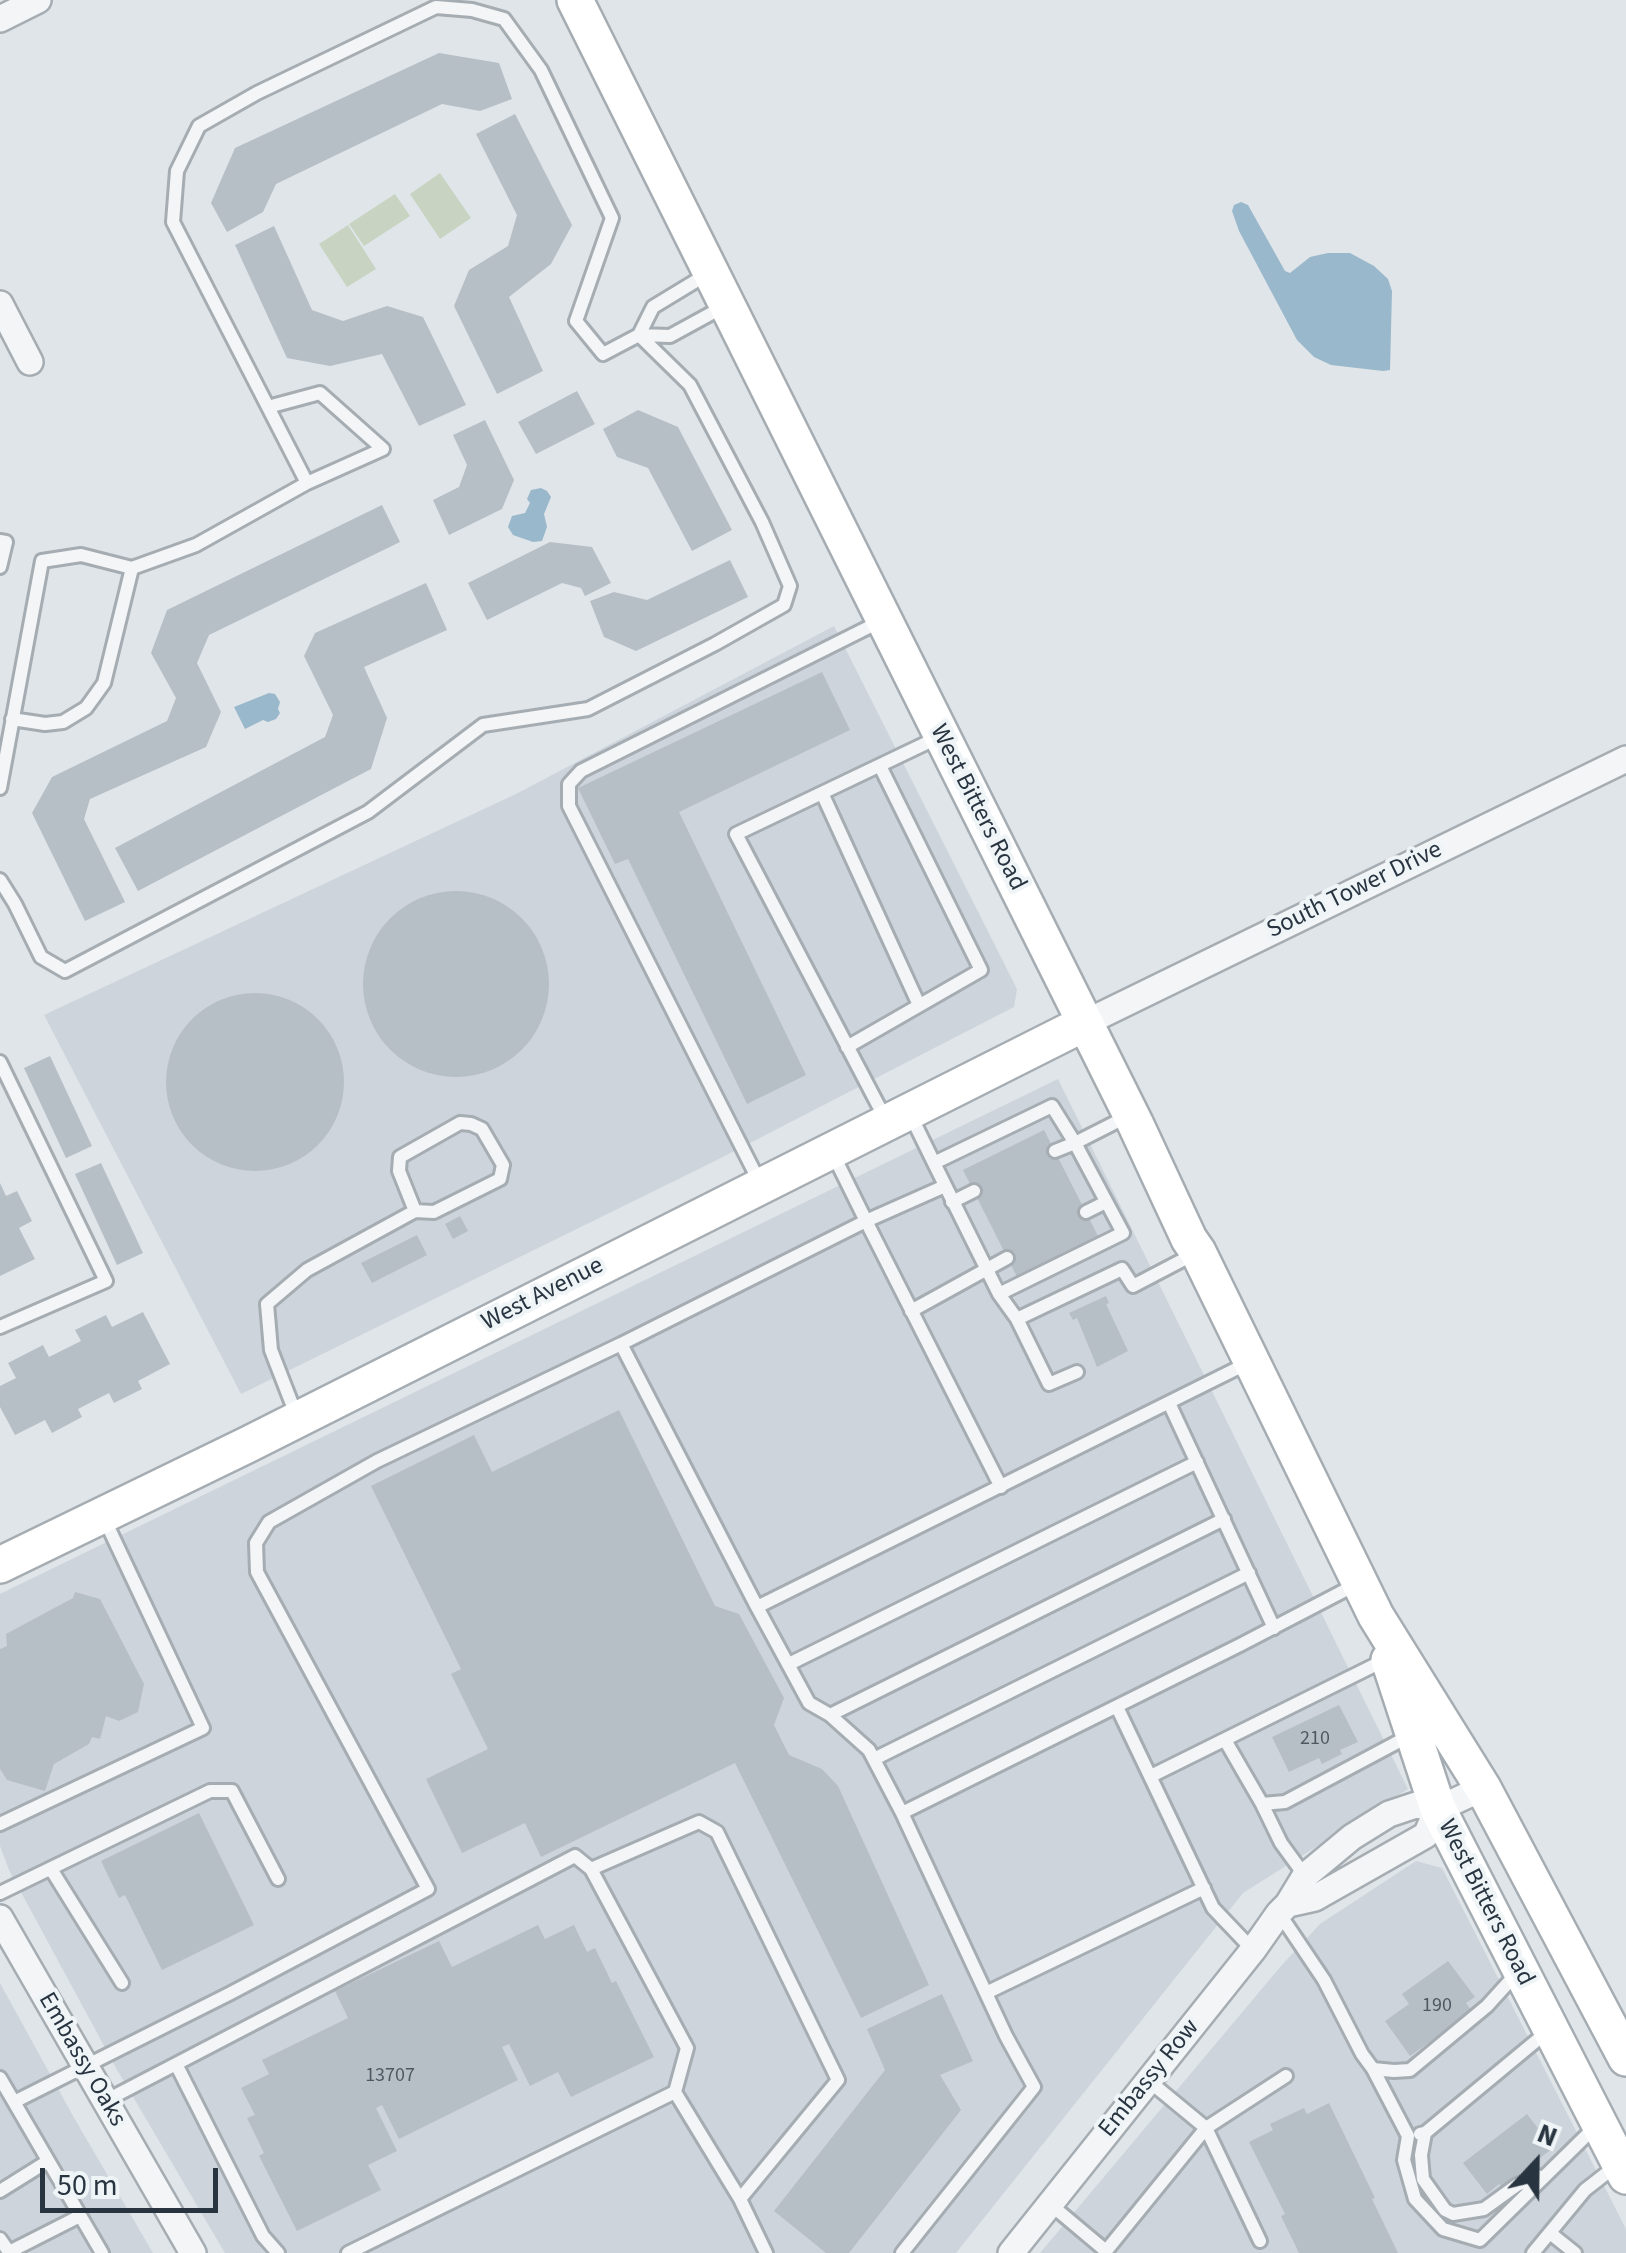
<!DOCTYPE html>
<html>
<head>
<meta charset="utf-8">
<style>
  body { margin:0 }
  #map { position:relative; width:1626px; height:2253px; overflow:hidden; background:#e0e5e9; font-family:"Source Sans 3",sans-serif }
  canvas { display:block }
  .north { position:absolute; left:1486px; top:2113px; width:100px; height:100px; -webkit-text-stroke:8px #eff4f7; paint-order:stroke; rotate:22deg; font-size:28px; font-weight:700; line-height:40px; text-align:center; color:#283541 }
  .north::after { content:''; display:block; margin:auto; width:35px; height:45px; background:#283541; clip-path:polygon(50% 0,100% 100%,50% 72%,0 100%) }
  .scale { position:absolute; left:40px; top:2168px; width:178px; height:45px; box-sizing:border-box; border:5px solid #283541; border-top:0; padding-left:12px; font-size:30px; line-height:35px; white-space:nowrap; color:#283541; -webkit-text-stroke:8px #eff4f7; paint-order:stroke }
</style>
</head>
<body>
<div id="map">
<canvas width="1626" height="2253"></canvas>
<div class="north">N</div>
<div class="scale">50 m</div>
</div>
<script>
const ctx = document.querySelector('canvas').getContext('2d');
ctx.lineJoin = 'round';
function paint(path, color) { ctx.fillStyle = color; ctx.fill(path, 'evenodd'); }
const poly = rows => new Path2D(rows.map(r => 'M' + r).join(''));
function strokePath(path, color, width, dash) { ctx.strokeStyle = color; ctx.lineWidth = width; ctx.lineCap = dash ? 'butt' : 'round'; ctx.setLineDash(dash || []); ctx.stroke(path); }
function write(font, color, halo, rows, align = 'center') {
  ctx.font = font + ' "Source Sans 3",sans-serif'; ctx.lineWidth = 8; ctx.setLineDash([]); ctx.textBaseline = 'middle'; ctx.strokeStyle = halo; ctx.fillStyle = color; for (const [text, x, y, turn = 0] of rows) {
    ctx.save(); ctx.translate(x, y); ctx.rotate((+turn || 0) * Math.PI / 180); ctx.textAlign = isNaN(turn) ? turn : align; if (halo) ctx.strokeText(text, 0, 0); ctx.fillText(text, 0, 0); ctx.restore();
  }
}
const built = poly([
  [834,626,1017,989,1014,1007,713,1162,241,1394,44,1015,518,793],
  [1058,1079,1408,1789,1243,1893,956,2253,225,2253,116,2068,9,1870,0,1846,0,1594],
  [1416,1861,1442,1868,1626,2229,1626,2253,1040,2253,1281,1966,1320,1924],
  [0,1983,73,2116,153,2253,0,2253]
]);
const green = poly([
  [440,173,471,218,440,239,410,194],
  [395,194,410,216,364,246,349,224],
  [348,225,376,269,347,287,319,244]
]);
const water = poly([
  [1241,202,1248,205,1285,271,1290,273,1310,257,1328,253,1350,253,1374,266,1388,279,1392,291,1390,370,1383,371,1331,365,1314,357,1297,340,1239,231,1232,211,1234,205],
  [541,488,547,491,551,497,544,514,547,527,542,541,533,542,513,535,508,527,512,516,525,513,530,503,527,499,531,490],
  [269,693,275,694,280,702,278,709,280,713,276,719,268,722,263,720,245,729,234,707]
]);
const building = poly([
  [439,53,499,63,512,99,480,111,442,104,276,184,263,212,227,232,211,203,235,148],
  [515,114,572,225,551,264,509,297,543,371,497,394,454,306,469,270,508,246,517,215,476,134],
  [274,226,312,310,343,321,387,306,423,317,466,405,419,426,382,354,330,366,287,358,235,245],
  [577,391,595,424,536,454,518,422],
  [638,410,678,427,732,530,692,551,648,468,617,457,603,429],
  [485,420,514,480,502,509,449,535,433,500,459,487,467,465,453,435],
  [382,505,400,542,209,635,197,663,221,712,206,747,90,799,84,819,125,902,85,921,32,813,52,777,167,721,176,698,151,653,167,610],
  [550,542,592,547,611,583,585,596,581,588,562,583,487,620,468,583],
  [730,560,748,597,636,651,604,637,590,601,614,592,647,600],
  [426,583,447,630,364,667,387,718,371,769,138,891,115,848,325,737,333,715,304,656,315,633],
  [822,672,850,730,679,812,806,1075,747,1104,628,859,615,864,578,788],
  '363 984a93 93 0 1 1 186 0a93 93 0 1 1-186 0Z',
  '166 1082a89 89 0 1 1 178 0a89 89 0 1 1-178 0Z',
  [50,1056,92,1146,66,1158,24,1068],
  [1044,1130,1099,1238,1018,1279,963,1170],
  [101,1163,143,1253,117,1265,75,1174],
  [0,1183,6,1196,17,1191,32,1221,19,1228,35,1259,0,1276],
  [460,1216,468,1231,453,1239,445,1224],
  [417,1235,427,1255,372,1283,361,1263],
  [1106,1296,1109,1303,1106,1304,1128,1351,1097,1367,1077,1318,1073,1320,1069,1313],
  [143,1312,170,1364,138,1381,142,1389,114,1403,109,1393,78,1409,82,1417,52,1433,45,1420,15,1435,0,1407,0,1386,16,1378,8,1363,43,1345,49,1357,81,1341,75,1330,106,1315,112,1327],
  [619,1410,715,1606,739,1614,784,1698,774,1725,789,1755,822,1769,838,1786,929,1985,861,2018,735,1763,541,1857,525,1823,462,1853,426,1779,488,1749,451,1674,461,1669,371,1486,474,1435,492,1472],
  [75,1592,100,1599,144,1684,138,1712,119,1721,106,1716,100,1739,92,1737,89,1744,54,1764,45,1791,7,1780,0,1769,0,1649,7,1646,6,1634,73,1598],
  [1339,1705,1358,1742,1340,1750,1342,1754,1322,1764,1319,1758,1289,1772,1272,1737],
  [199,1813,254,1925,162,1970,125,1895,119,1898,101,1861],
  [538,1925,545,1939,574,1925,587,1952,595,1948,612,1983,616,1981,654,2057,571,2097,558,2072,530,2086,509,2044,502,2047,518,2080,399,2139,382,2105,376,2108,397,2151,368,2165,381,2190,297,2231,259,2156,264,2153,247,2118,255,2115,241,2088,269,2074,262,2060,348,2018,335,1991,439,1941,452,1967],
  [1448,1961,1475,1997,1466,2003,1472,2011,1410,2056,1385,2021,1409,2004,1402,1994],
  [942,1994,973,2061,940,2075,961,2110,849,2253,826,2253,774,2211,885,2070,867,2029],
  [1329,2103,1375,2198,1372,2199,1398,2253,1299,2253,1281,2216,1285,2214,1249,2142,1273,2130,1270,2124,1304,2108,1307,2114],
  [1527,2114,1553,2148,1502,2187,1499,2184,1487,2194,1463,2163]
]);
const lane = poly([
  [639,335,653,307,709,273],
  [268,407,320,393,383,449,307,483],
  [0,541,6,542,0,567],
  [12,719,45,724,63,722,86,708,94,697,104,683,132,568],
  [0,788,42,561,81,555,132,568,196,545,307,483,173,222,177,171,199,126,257,93,436,7,472,10,504,19,541,70,612,218,576,321,603,354,639,335,670,336,723,307],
  [822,793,919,1005],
  [0,880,15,904,41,957,65,971,368,812,483,725,588,709,715,644,784,605,790,586,762,522,690,385,639,335],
  [847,1047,981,970,880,766],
  [0,1062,106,1281,0,1327],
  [911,1116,934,1163],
  [887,1122,736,834,939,737],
  [1055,1151,1075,1143,1123,1233,999,1294,934,1163,1052,1106,1075,1143,1128,1116],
  [832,1152,866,1221,621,1344,757,1607,1248,1363],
  [760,1183,569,806,569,784,581,771,883,620],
  [945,1186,866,1221,1001,1487],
  [952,1202,974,1191],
  [1086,1212,1106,1202],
  [999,1294,1017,1319],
  [911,1311,1007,1258],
  [1077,1372,1049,1384,1017,1319,1122,1269,1133,1286,1196,1253],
  [1169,1403,1274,1628],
  [297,1417,271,1350,267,1304,307,1270,415,1211,434,1212,500,1179,503,1165,482,1129,471,1124,460,1123,400,1157,399,1171,415,1211],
  [757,1607,809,1703,830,1715,869,1750,902,1813,1006,2036,1034,2087,902,2253],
  [789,1664,1197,1462],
  [1117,1707,1213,1908,1253,1950],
  [830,1715,1224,1519],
  [1225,1740,1262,1804,1285,1802,1409,1736],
  [874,1759,1249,1573],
  [1151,1776,1387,1659],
  [1262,1804,1281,1843,1305,1876],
  [902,1813,1240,1645,1357,1584],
  [0,1824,203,1728,104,1518],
  [51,1869,122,1983],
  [0,1893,210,1791,232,1791,278,1879],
  [1279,1913,1324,1980,1362,2054,1373,2069,1394,2071,1410,2070,1487,2006,1516,1974],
  [986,1993,1204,1888],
  [176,2064,575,1856,591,1869],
  [1373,2069,1408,2136,1404,2160,1415,2199,1443,2229,1480,2240,1597,2125],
  [0,2078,14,2102],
  [675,2092,740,2199],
  [105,2101,176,2064,263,2236,278,2253],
  [1425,2133,1421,2155,1423,2179,1445,2210,1453,2214,1484,2209,1517,2185,1538,2176],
  [1420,2134,1425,2133,1548,2031],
  [0,2191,48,2161],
  [1050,2204,1106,2251,1206,2128,1149,2081],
  [1550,2233,1575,2253],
  [0,2239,9,2252,80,2216],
  [1260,2241,1206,2128,1286,2076],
  [102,2253,14,2102,229,1994,428,1889,257,1572,256,1543,269,1522,377,1461,621,1344],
  [348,2253,675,2092,687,2048,591,1869,699,1822,717,1832,838,2080,740,2199,766,2253],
  [1533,2253,1585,2190,1617,2165]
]);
const street = poly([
  [0,19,38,0],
  [0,304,30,362],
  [1085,1023,1626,759],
  [1288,1904,1315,1898,1426,1835,1438,1809],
  [0,1918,193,2253],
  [1011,2253,1253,1950,1279,1913,1288,1904,1305,1876,1352,1837,1389,1814,1416,1805,1438,1809,1483,1788]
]);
const secondary = poly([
  [575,0,1135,1123,1189,1239,1198,1252,1376,1616,1483,1788,1626,2058],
  [0,1565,247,1445,1085,1023],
  [1389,1660,1438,1809,1626,2176]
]);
const numberNames = [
  ["210",1315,1740],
  ["190",1437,2007],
  ["13707",390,2077]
];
const streetNames = [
  ["West Bitters Road",977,808,63],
  ["South Tower Drive",1355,891,-26],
  ["West Avenue",543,1295,-27],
  ["West Bitters Road",1485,1903,63],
  ["Embassy Oaks",81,2060,60],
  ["Embassy Row",1150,2079,-51]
];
paint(built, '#ced4db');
paint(green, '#c8d4c1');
paint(water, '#99b8cb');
paint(building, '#b7bfc6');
strokePath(lane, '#a5adb3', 18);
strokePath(street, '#a5adb3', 30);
strokePath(secondary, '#a5adb3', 40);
strokePath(lane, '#f3f5f7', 12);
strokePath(street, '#f3f5f7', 25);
strokePath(secondary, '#fff', 35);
write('20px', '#4c5862', null, numberNames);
write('25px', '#283541', '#eff4f7', streetNames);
</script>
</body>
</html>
